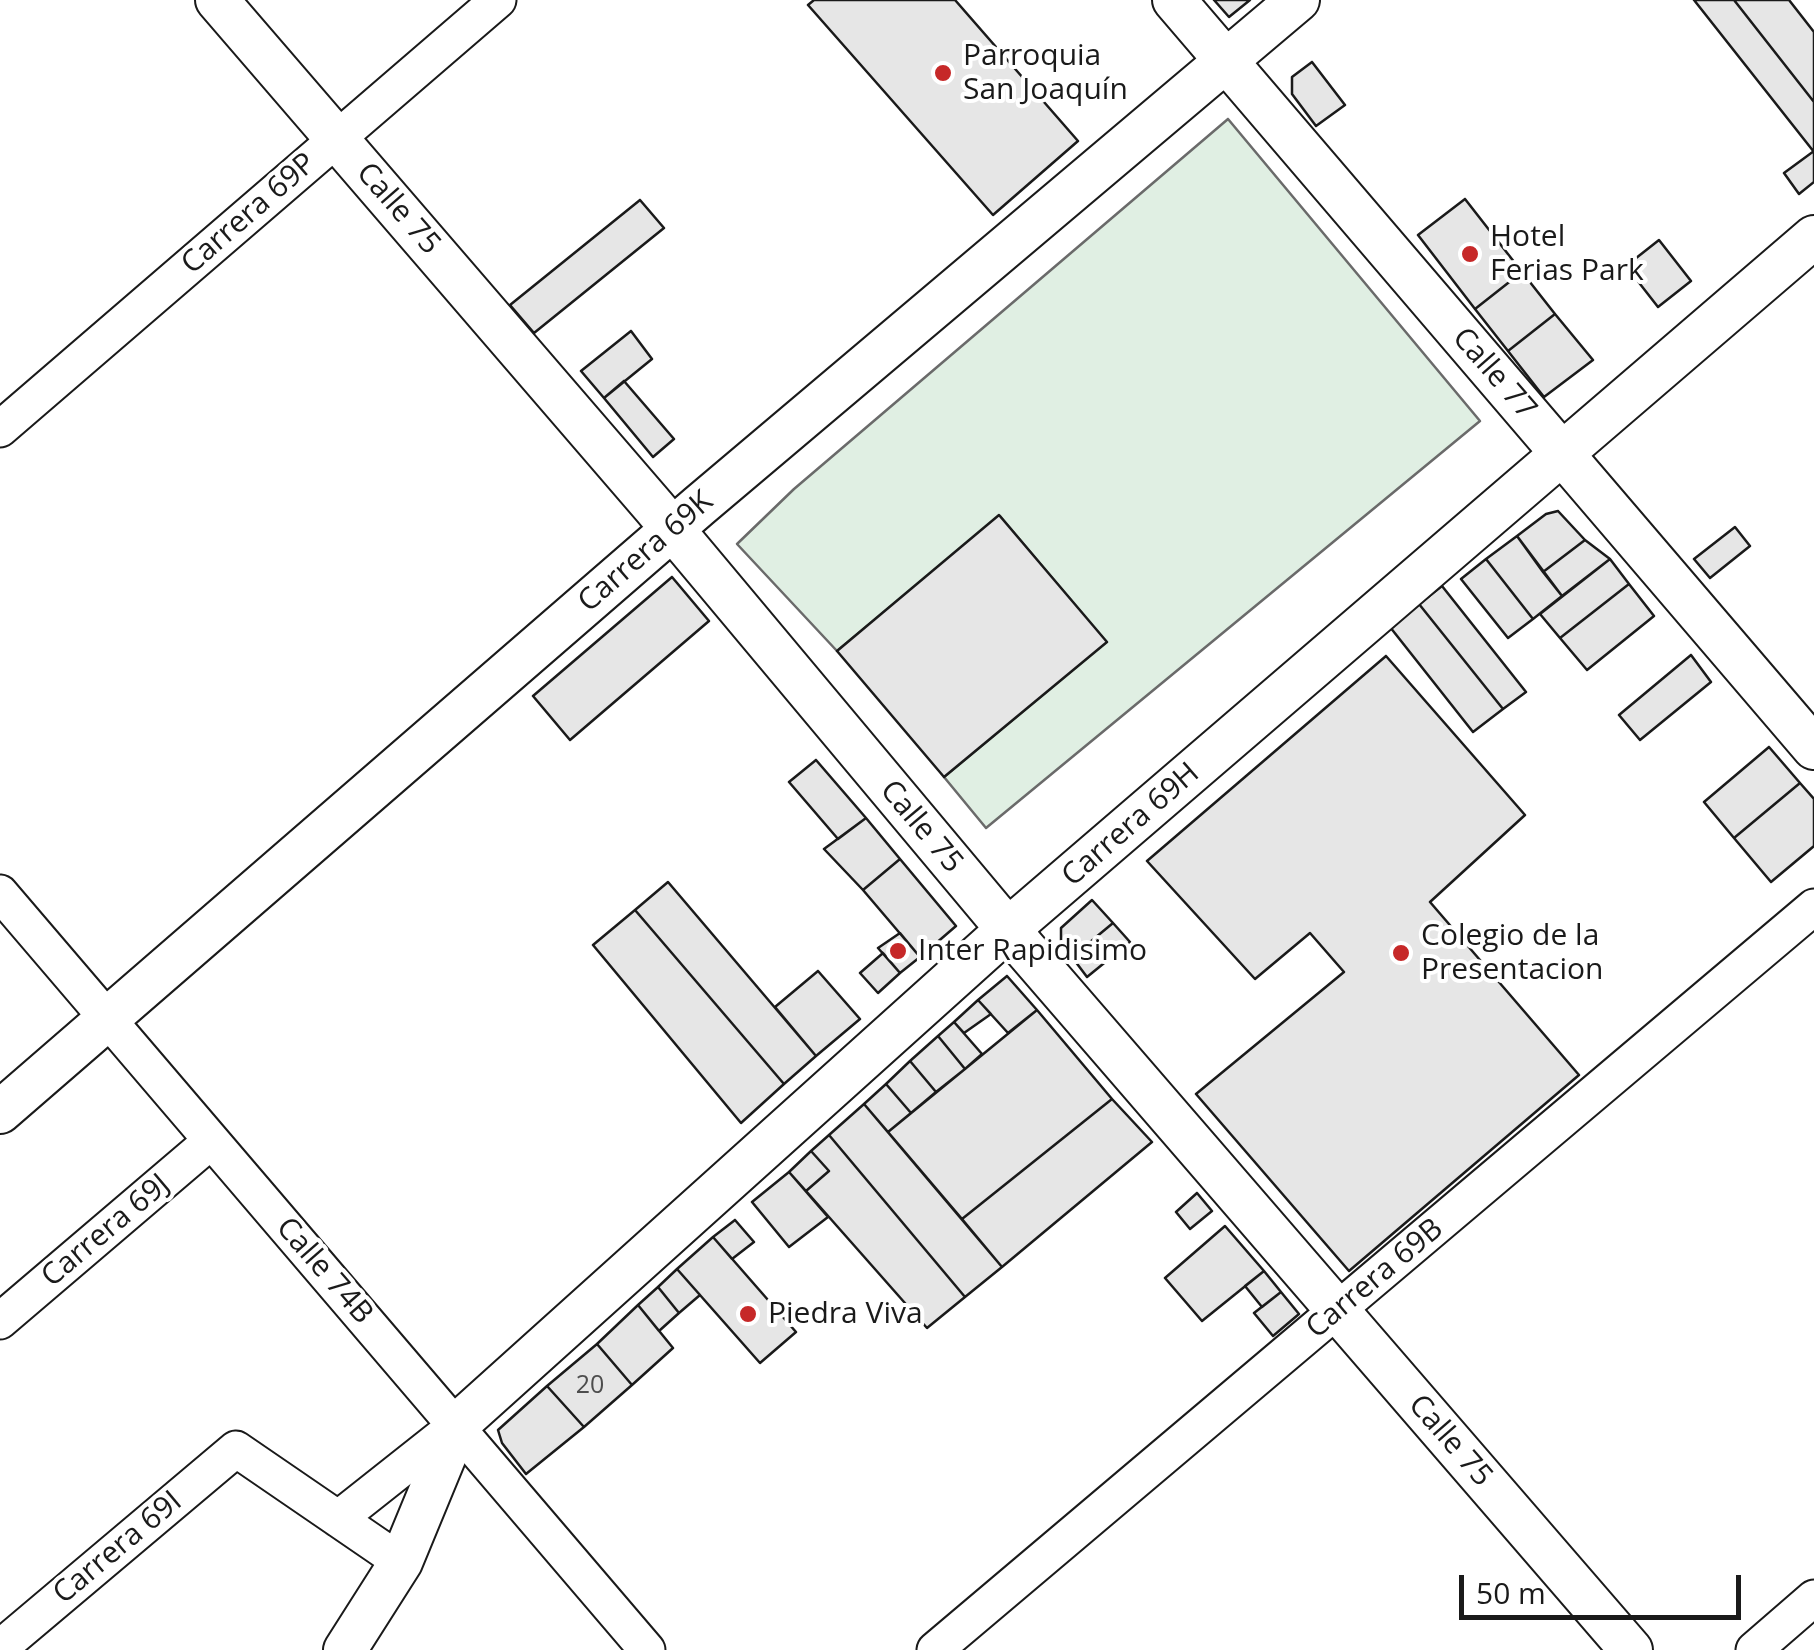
<!DOCTYPE html>
<html>
<head>
<meta charset="utf-8">
<style>
  body { margin:0 }
  #map { position:relative; width:1814px; height:1650px; overflow:hidden; background:#fff; font-family:"Open Sans",sans-serif }
  canvas { display:block }
  .scale { position:absolute; left:1459px; top:1575px; width:282px; height:45px; box-sizing:border-box; border:5px solid #1a1a1a; border-top:0; padding-left:12px; font-size:30px; line-height:35px; white-space:nowrap; color:#1a1a1a; -webkit-text-stroke:8px #fff; paint-order:stroke }
</style>
</head>
<body>
<div id="map">
<canvas width="1814" height="1650"></canvas>
<div class="scale">50 m</div>
</div>
<script>
const ctx = document.querySelector('canvas').getContext('2d');
ctx.lineJoin = 'round';
function paint(path, color) { ctx.fillStyle = color; ctx.fill(path, 'evenodd'); }
const poly = rows => new Path2D(rows.map(r => 'M' + r).join(''));
function strokePath(path, color, width, dash) { ctx.strokeStyle = color; ctx.lineWidth = width; ctx.lineCap = dash ? 'butt' : 'round'; ctx.setLineDash(dash || []); ctx.stroke(path); }
function write(font, color, halo, rows, align = 'center') {
  ctx.font = font + ' "Open Sans",sans-serif'; ctx.lineWidth = 8; ctx.setLineDash([]); ctx.textBaseline = 'middle'; ctx.strokeStyle = halo; ctx.fillStyle = color; for (const [text, x, y, turn = 0] of rows) {
    ctx.save(); ctx.translate(x, y); ctx.rotate((+turn || 0) * Math.PI / 180); ctx.textAlign = isNaN(turn) ? turn : align; if (halo) ctx.strokeText(text, 0, 0); ctx.fillText(text, 0, 0); ctx.restore();
  }
}
const green = poly([
  [1228,119,1480,421,986,828,944,777,1106,642,1000,516,837,651,737,544,794,489,1228,119]
]);
const building = poly([
  [814,0,955,0,1078,141,993,215,808,5,814,0],
  [1214,0,1250,0,1229,17,1214,0],
  [1694,0,1734,0,1814,102,1814,152,1694,0],
  [1734,0,1789,0,1814,32,1814,102,1734,0],
  [1312,62,1345,105,1316,126,1292,94,1292,77,1312,62],
  [1814,151,1814,182,1799,194,1784,173,1814,151],
  [1465,199,1522,272,1475,309,1418,235,1465,199],
  [640,200,664,228,534,333,510,305,640,200],
  [1659,240,1691,281,1658,307,1626,266,1659,240],
  [1522,272,1555,314,1508,351,1475,309,1522,272],
  [1555,314,1593,360,1544,397,1508,351,1555,314],
  [631,331,652,359,604,398,581,371,631,331],
  [624,381,674,439,653,457,604,398,624,381],
  [1558,511,1585,540,1543,572,1517,536,1546,514,1558,511],
  [999,515,1107,642,944,777,837,651,999,515],
  [1735,527,1750,546,1710,578,1694,559,1735,527],
  [1517,536,1562,596,1533,619,1486,559,1517,536],
  [1585,540,1610,559,1562,596,1543,572,1585,540],
  [1486,559,1533,619,1508,638,1461,579,1486,559],
  [1610,559,1629,584,1560,638,1540,614,1610,559],
  [672,577,709,621,570,740,533,696,672,577],
  [1629,584,1654,616,1587,670,1560,638,1629,584],
  [1442,586,1526,692,1503,709,1419,604,1442,586],
  [1419,604,1503,709,1473,732,1390,627,1419,604],
  [1691,655,1711,682,1640,740,1619,715,1691,655],
  [1386,656,1525,815,1430,902,1579,1075,1349,1271,1196,1094,1344,972,1310,933,1255,979,1147,861,1386,656],
  [1769,747,1800,783,1734,838,1704,802,1769,747],
  [816,760,866,818,838,839,789,782,816,760],
  [1800,783,1814,799,1814,846,1771,882,1734,838,1800,783],
  [866,818,900,859,863,890,824,849,866,818],
  [900,859,956,926,920,957,863,890,900,859],
  [668,882,816,1056,784,1084,635,910,668,882],
  [1092,900,1113,923,1072,957,1061,942,1061,928,1092,900],
  [635,910,784,1084,741,1123,593,945,635,910],
  [1113,923,1130,942,1087,977,1072,957,1113,923],
  [900,933,920,957,900,973,878,948,900,933],
  [883,953,900,973,878,993,860,973,883,953],
  [818,971,860,1019,816,1056,775,1007,818,971],
  [1007,976,1037,1010,1008,1033,978,1000,1007,976],
  [978,1000,991,1014,964,1033,954,1022,978,1000],
  [1037,1010,1112,1099,962,1219,888,1132,1037,1010],
  [954,1022,982,1054,965,1069,938,1036,954,1022],
  [938,1036,965,1069,936,1092,910,1061,938,1036],
  [910,1061,936,1092,911,1113,886,1084,910,1061],
  [886,1084,911,1113,888,1132,864,1104,886,1084],
  [1112,1099,1152,1142,1002,1267,962,1219,1112,1099],
  [864,1104,1002,1267,965,1297,829,1135,864,1104],
  [829,1135,965,1297,927,1328,806,1191,829,1171,811,1151,829,1135],
  [811,1151,829,1171,806,1191,789,1172,811,1151],
  [789,1172,828,1217,789,1247,752,1202,789,1172],
  [1197,1193,1212,1211,1190,1229,1176,1212,1197,1193],
  [735,1220,754,1242,732,1259,713,1237,735,1220],
  [1225,1226,1264,1271,1202,1321,1165,1278,1225,1226],
  [713,1237,796,1332,760,1363,677,1269,713,1237],
  [677,1269,700,1295,679,1313,658,1287,677,1269],
  [1264,1271,1281,1292,1262,1307,1245,1286,1264,1271],
  [658,1287,679,1313,659,1331,638,1305,658,1287],
  [1281,1292,1299,1314,1273,1336,1254,1313,1281,1292],
  [638,1305,673,1348,632,1385,597,1344,638,1305],
  [597,1344,632,1385,584,1427,547,1386,597,1344],
  [547,1386,584,1427,526,1474,502,1443,498,1430,547,1386]
]);
const minor = poly([
  [0,429,498,0],
  [0,893,647,1650],
  [0,1321,211,1141],
  [338,1519,458,1424],
  [0,1648,236,1449,401,1562],
  [935,1650,1814,907],
  [1754,1650,1814,1598]
]);
const tertiary = poly([
  [217,0,654,507,993,912,1631,1650],
  [1174,0,1814,748],
  [0,1112,699,506,1298,0],
  [345,1650,401,1562,458,1424,997,939,1814,237]
]);
const markers = [
  [943,73,10,"#c62828"],
  [1470,254,10,"#c62828"],
  [898,951,10,"#c62828"],
  [1401,953,10,"#c62828"],
  [748,1314,10,"#c62828"]
];
const numberNames = [
  ["20",590,1386]
];
const poiNames = [
  ["Parroquia",963,56],
  ["San Joaquín",963,90],
  ["Hotel",1490,237],
  ["Ferias Park",1490,271],
  ["Colegio de la",1421,936],
  ["Presentacion",1421,970],
  ["Inter Rapidisimo",918,951],
  ["Piedra Viva",768,1314]
];
const streetNames = [
  ["Calle 75",398,209,49],
  ["Carrera 69P",249,214,-41],
  ["Calle 77",1494,374,49],
  ["Carrera 69K",646,552,-41],
  ["Carrera 69H",1131,825,-41],
  ["Calle 75",921,827,50],
  ["Carrera 69J",106,1231,-40],
  ["Calle 74B",324,1271,49],
  ["Carrera 69B",1375,1279,-40],
  ["Calle 75",1450,1441,49],
  ["Carrera 69I",118,1548,-40]
];
paint(green, '#e0efe3');
strokePath(green, '#6a6a6a', 2.5);
paint(building, '#e6e6e6');
strokePath(building, '#1a1a1a', 2.5);
strokePath(minor, '#1a1a1a', 39);
strokePath(tertiary, '#1a1a1a', 46);
strokePath(minor, '#fff', 35);
strokePath(tertiary, '#fff', 42);
for (const [x, y, r, color] of markers) { const dot = new Path2D(); dot.arc(x, y, r, 0, 2 * Math.PI); ctx.fillStyle = color; ctx.fill(dot); strokePath(dot, '#fff', 4); }
write('25px', '#4d4d4d', null, numberNames);
write('30px', '#1a1a1a', '#fff', poiNames, 'left');
write('30px', '#1a1a1a', '#fff', streetNames);
</script>
</body>
</html>
